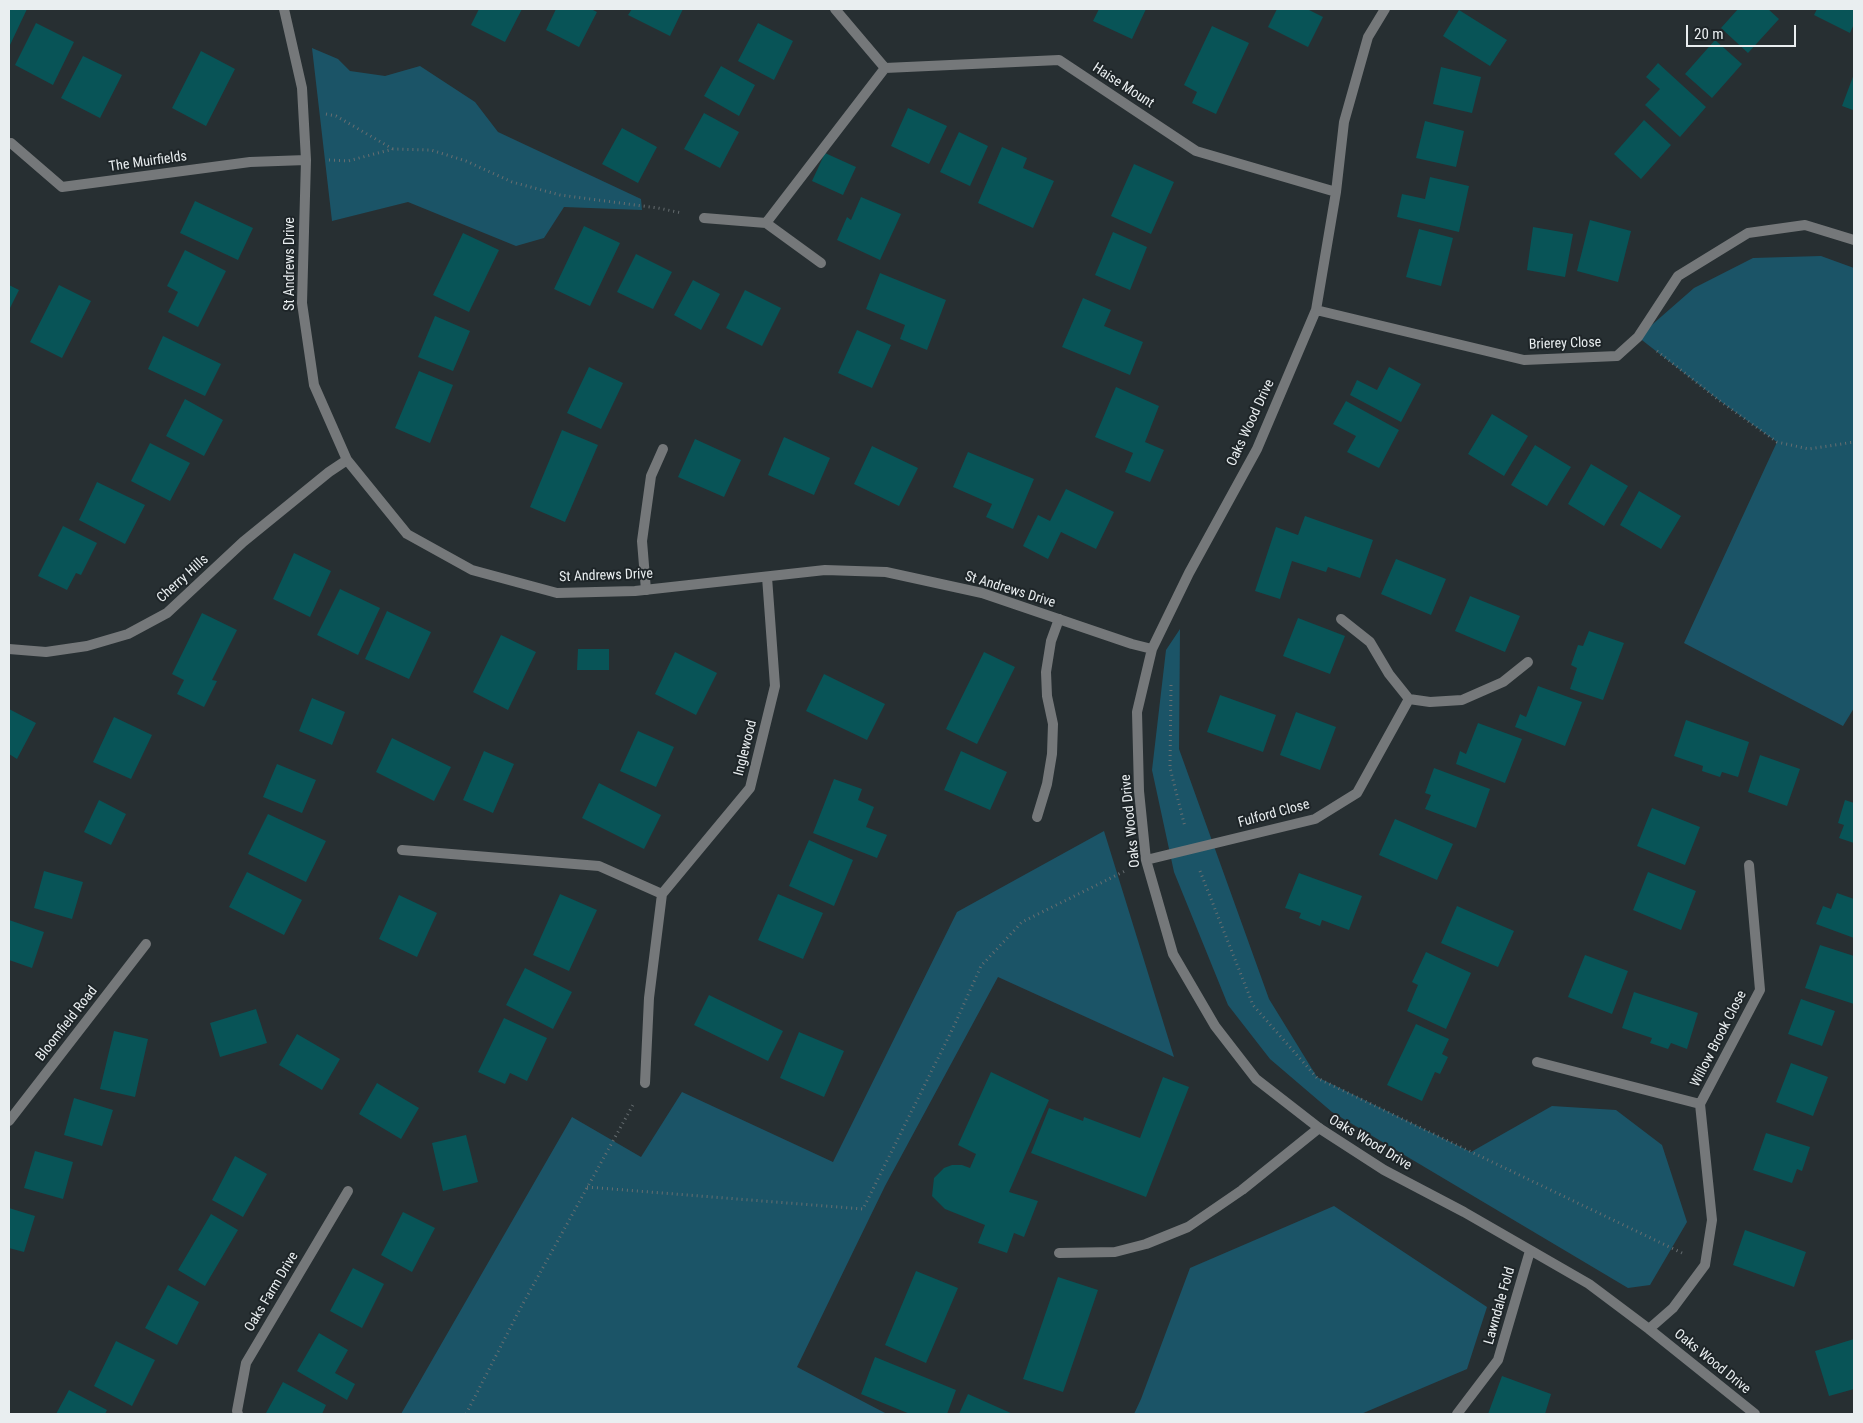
<!DOCTYPE html>
<html>
<head>
<meta charset="utf-8">
<style>
  body { margin:0 }
  #map { position:relative; width:1863px; height:1423px; overflow:hidden; background:#272f32; font-family:"Roboto Condensed",sans-serif }
  canvas { display:block }
  .frame { position:absolute; inset:0; border:10px solid #e9eef0; pointer-events:none }
  .scale { position:absolute; left:1686px; top:25px; width:110px; height:22px; box-sizing:border-box; border:2px solid #e9eef0; border-top:0; padding-left:6px; font-size:15px; line-height:18px; white-space:nowrap; color:#e9eef0; -webkit-text-stroke:4px #1e2528; paint-order:stroke }
</style>
</head>
<body>
<div id="map">
<canvas width="1863" height="1423"></canvas>
<div class="frame"></div>
<div class="scale">20 m</div>
</div>
<script>
const ctx = document.querySelector('canvas').getContext('2d');
ctx.lineJoin = 'round';
function paint(path, color) { ctx.fillStyle = color; ctx.fill(path, 'evenodd'); }
const poly = rows => new Path2D(rows.map(r => 'M' + r).join(''));
function strokePath(path, color, width, dash) { ctx.strokeStyle = color; ctx.lineWidth = width; ctx.lineCap = dash ? 'butt' : 'round'; ctx.setLineDash(dash || []); ctx.stroke(path); }
function write(font, color, halo, rows, align = 'center') {
  ctx.font = font + ' "Roboto Condensed",sans-serif'; ctx.lineWidth = 4; ctx.setLineDash([]); ctx.textBaseline = 'middle'; ctx.strokeStyle = halo; ctx.fillStyle = color; for (const [text, x, y, turn = 0] of rows) {
    ctx.save(); ctx.translate(x, y); ctx.rotate((+turn || 0) * Math.PI / 180); ctx.textAlign = isNaN(turn) ? turn : align; if (halo) ctx.strokeText(text, 0, 0); ctx.fillText(text, 0, 0); ctx.restore();
  }
}
const green = poly([
  [312,48,338,59,350,71,385,76,420,66,475,102,498,132,641,199,642,210,564,207,544,238,516,246,408,202,332,221],
  [1821,256,1854,268,1854,708,1843,726,1684,643,1777,442,1720,401,1638,337,1694,288,1753,258],
  [1180,629,1179,749,1269,999,1317,1077,1471,1152,1552,1106,1616,1110,1662,1145,1687,1222,1650,1285,1628,1288,1332,1112,1270,1059,1228,1005,1174,872,1152,770,1166,650],
  [1104,831,1174,1057,998,977,885,1186,797,1367,887,1414,401,1414,572,1117,641,1157,682,1092,833,1162,957,912],
  [1334,1206,1487,1307,1467,1369,1361,1414,1134,1414,1141,1399,1190,1268]
]);
const building = poly([
  [9,9,27,9,10,45,9,45],
  [479,9,522,9,505,42,471,25],
  [556,9,591,9,597,12,579,47,546,30],
  [632,9,683,9,670,36,628,15],
  [1099,9,1146,9,1132,39,1093,21],
  [1277,9,1307,9,1323,17,1308,47,1268,27],
  [1738,9,1768,9,1779,19,1748,53,1721,28],
  [1817,9,1854,9,1854,24,1850,33,1814,15],
  [1459,10,1507,40,1490,66,1443,36],
  [36,23,74,42,53,85,15,65],
  [758,23,793,41,774,80,738,61],
  [1212,26,1249,43,1216,114,1192,103,1197,92,1184,85],
  [1715,40,1742,64,1712,98,1685,74],
  [201,51,235,69,206,126,172,108],
  [83,56,122,75,100,118,61,98],
  [1658,63,1706,107,1680,137,1645,105,1660,89,1646,77],
  [721,66,755,85,739,116,704,96],
  [1441,67,1481,77,1472,113,1433,104],
  [1854,74,1854,106,1853,110,1842,106],
  [908,108,947,126,929,164,891,146],
  [704,113,739,132,720,168,684,149],
  [1644,120,1671,145,1641,179,1614,154],
  [1425,121,1464,131,1456,167,1416,158],
  [622,128,657,147,638,183,602,164],
  [959,132,988,146,970,186,940,172],
  [1002,147,1027,158,1023,168,1054,181,1033,228,978,203],
  [825,153,856,167,843,195,812,181],
  [1134,164,1174,182,1151,234,1111,216],
  [1430,177,1469,186,1459,232,1397,217,1402,194,1425,199],
  [861,197,901,214,880,260,837,240,847,217,851,220],
  [195,201,253,228,238,260,180,233],
  [1590,220,1631,231,1618,282,1577,271],
  [584,226,620,243,590,306,554,289],
  [1533,227,1573,234,1565,277,1527,270],
  [1419,229,1453,238,1441,286,1406,277],
  [1113,232,1147,247,1130,290,1095,275],
  [463,233,499,250,469,312,433,295],
  [185,250,226,271,198,327,168,312,178,292,167,286],
  [636,254,672,272,653,309,617,292],
  [880,273,946,300,927,350,900,339,905,325,866,309],
  [693,280,720,294,701,330,674,315],
  [9,285,19,290,9,310],
  [59,285,91,301,62,358,30,342],
  [745,290,781,308,762,346,726,328],
  [1083,298,1111,310,1104,326,1143,342,1130,375,1062,347],
  [435,316,470,331,453,371,418,357],
  [857,330,891,345,872,388,838,373],
  [163,336,221,364,205,396,148,369],
  [589,367,623,383,601,429,567,413],
  [1389,367,1421,384,1401,422,1350,395,1357,380,1377,390],
  [419,371,453,385,430,443,395,428],
  [1116,387,1159,406,1145,442,1164,450,1150,482,1125,472,1133,453,1095,437],
  [185,399,223,420,204,456,166,436],
  [1346,401,1399,430,1379,468,1347,452,1356,436,1333,424],
  [1492,414,1528,436,1504,476,1468,454],
  [562,430,598,445,565,522,530,507],
  [784,437,830,458,814,495,768,475],
  [695,439,741,460,724,497,678,477],
  [150,443,190,463,170,501,131,481],
  [1535,445,1571,467,1547,506,1511,485],
  [872,446,918,468,899,506,854,484],
  [968,452,1034,479,1013,529,986,517,992,504,953,487],
  [1591,464,1628,486,1604,526,1568,504],
  [97,482,145,505,125,544,79,520],
  [1066,489,1114,512,1096,549,1061,532,1048,559,1023,546,1038,515,1050,521],
  [1639,491,1681,516,1661,549,1620,525],
  [1305,516,1373,540,1360,578,1328,567,1326,572,1292,561,1280,599,1255,591,1276,527,1298,535],
  [63,526,97,543,81,575,76,573,67,590,38,576],
  [294,553,331,571,310,617,273,599],
  [1396,559,1446,579,1431,615,1381,594],
  [340,589,380,608,358,655,317,635],
  [1470,596,1520,616,1505,652,1455,631],
  [387,611,431,632,409,679,365,659],
  [202,613,237,630,212,680,217,681,204,707,177,694,184,680,172,674],
  [1298,618,1345,636,1330,674,1283,656],
  [1589,631,1624,643,1603,700,1570,689,1577,668,1571,665,1578,645,1583,646],
  [501,635,536,652,508,710,473,692],
  [578,649,609,649,609,670,577,670],
  [675,652,717,673,696,715,655,694],
  [984,652,1015,667,977,744,946,729],
  [824,674,885,704,867,740,806,711],
  [1538,686,1582,702,1565,746,1515,727,1520,714,1526,717],
  [1220,695,1276,715,1263,752,1207,732],
  [312,698,345,712,332,745,299,731],
  [9,709,36,723,17,759,9,754],
  [1296,712,1336,727,1320,770,1280,755],
  [114,717,152,735,131,779,93,762],
  [1686,720,1749,742,1738,777,1722,772,1720,777,1702,771,1703,766,1674,756],
  [1478,723,1522,739,1505,783,1456,764,1460,751,1466,754],
  [638,731,674,747,656,787,620,771],
  [392,738,451,767,434,801,376,772],
  [484,751,514,764,493,813,463,800],
  [961,751,1007,772,990,810,944,790],
  [1760,755,1800,769,1787,806,1748,792],
  [277,764,316,780,302,813,263,797],
  [1434,768,1490,789,1476,828,1425,809,1431,795,1425,793],
  [834,779,862,789,858,800,874,807,866,827,887,835,877,858,813,833],
  [599,783,661,815,644,849,582,818],
  [99,800,126,814,111,845,84,832],
  [1845,800,1854,803,1854,843,1839,838,1844,825,1838,823],
  [1652,808,1700,827,1685,865,1637,846],
  [268,814,326,841,306,882,248,854],
  [1395,819,1453,844,1437,880,1379,855],
  [809,840,853,860,834,906,789,886],
  [44,871,83,882,72,919,34,908],
  [247,872,302,900,284,935,229,907],
  [1648,872,1696,891,1681,930,1633,910],
  [1299,873,1362,896,1349,930,1322,920,1320,926,1299,918,1301,913,1285,908],
  [1837,893,1854,899,1854,938,1816,924,1823,906,1831,909],
  [560,894,597,910,569,971,533,955],
  [778,894,823,913,803,959,758,940],
  [399,895,437,913,417,957,379,939],
  [1457,906,1514,931,1498,967,1441,943],
  [9,920,44,932,32,968,9,960],
  [1820,945,1854,956,1854,1004,1805,988],
  [1426,952,1471,973,1446,1029,1407,1011,1418,985,1412,982],
  [1585,955,1628,971,1612,1014,1568,997],
  [525,968,572,992,553,1029,506,1005],
  [1634,992,1698,1013,1687,1049,1671,1043,1668,1049,1650,1043,1652,1038,1622,1028],
  [709,995,783,1031,768,1061,694,1025],
  [1801,999,1835,1011,1822,1046,1788,1034],
  [256,1009,267,1043,220,1057,210,1023],
  [504,1018,547,1038,527,1081,510,1073,505,1084,478,1072],
  [1416,1024,1449,1039,1442,1054,1448,1057,1440,1074,1435,1072,1422,1101,1387,1085],
  [114,1031,148,1039,135,1097,100,1089],
  [799,1032,844,1051,824,1097,780,1078],
  [297,1034,340,1059,322,1090,279,1065],
  [1791,1063,1828,1077,1813,1116,1776,1102],
  [991,1072,1049,1100,1009,1192,1038,1201,1024,1237,1014,1233,1007,1253,978,1243,985,1225,945,1209,932,1196,934,1178,944,1168,952,1165,962,1165,970,1168,976,1154,958,1145],
  [1163,1077,1189,1087,1146,1197,1031,1153,1049,1108,1083,1121,1084,1117,1140,1138],
  [377,1083,419,1108,401,1139,359,1114],
  [74,1098,113,1110,102,1146,64,1135],
  [1766,1133,1810,1147,1802,1171,1797,1169,1792,1183,1753,1170],
  [466,1135,478,1182,443,1191,432,1143],
  [35,1151,73,1162,63,1199,24,1188],
  [235,1156,267,1174,243,1217,212,1200],
  [9,1208,35,1216,24,1252,9,1248],
  [403,1212,435,1228,412,1272,381,1255],
  [211,1214,238,1230,205,1286,178,1270],
  [1745,1230,1806,1252,1794,1287,1733,1265],
  [353,1268,384,1284,362,1328,330,1311],
  [916,1271,958,1288,926,1363,885,1345],
  [1058,1277,1098,1290,1063,1392,1023,1379],
  [168,1285,199,1302,177,1345,145,1328],
  [319,1333,348,1350,335,1373,355,1384,347,1400,297,1371],
  [1854,1339,1854,1389,1829,1396,1815,1351],
  [116,1341,155,1360,132,1406,94,1386],
  [875,1357,956,1390,947,1414,910,1414,861,1394],
  [1502,1376,1551,1394,1545,1414,1488,1414],
  [283,1382,326,1405,322,1414,266,1413],
  [69,1390,107,1410,105,1414,56,1414],
  [968,1394,1013,1414,959,1414]
]);
const path = poly([
  [326,114,336,116,393,149],
  [329,160,348,161,393,149,431,150,466,161,512,182,560,195,658,208,682,213],
  [1657,351,1720,401,1777,442,1809,449,1854,442],
  [1171,685,1170,768,1185,827],
  [1200,871,1253,1005,1317,1078,1682,1253],
  [587,1187,863,1209,954,1026,981,966,1022,922,1125,871],
  [466,1414,520,1309,634,1103]
]);
const lane = poly([
  [646,590,642,541,651,476,663,449],
  [1037,817,1047,784,1052,754,1053,724,1047,696,1046,672,1051,641,1059,619],
  [1059,1253,1115,1252,1146,1244,1188,1227,1242,1190,1319,1128]
]);
const street = poly([
  [284,9,302,88,306,160,302,303,314,385,347,460,407,534,472,570,557,593,635,591,825,570,886,572,982,593,1132,644,1152,649],
  [835,9,885,68,1059,60,1196,151,1336,192],
  [1385,9,1368,37,1344,122,1336,192,1316,310,1257,449,1189,573,1152,649,1137,712,1139,791,1146,860,1173,954,1215,1026,1256,1079,1319,1128,1384,1170,1464,1212,1589,1284,1649,1329,1755,1414],
  [11,143,62,187,250,162,306,160],
  [704,218,766,223,821,263],
  [766,223,885,68],
  [1316,310,1524,360,1617,356,1638,337,1678,276,1748,233,1805,225,1854,240],
  [1341,619,1370,642,1389,674,1409,699,1430,702,1462,700,1503,682,1528,662],
  [9,649,46,652,87,646,128,634,167,613,243,542,329,472,347,460],
  [402,850,599,866,662,894],
  [1146,860,1315,819,1357,793,1409,699],
  [1537,1062,1700,1104],
  [645,1083,649,998,662,894,750,788,775,686,767,577],
  [9,1121,146,944],
  [1649,1329,1673,1308,1705,1265,1712,1220,1700,1104,1760,990,1749,865],
  [238,1414,237,1411,246,1363,348,1191],
  [1457,1414,1498,1360,1530,1251]
]);
const streetNames = [
  ["Haise Mount",1123,86,33],
  ["The Muirfields",148,162,-8],
  ["St Andrews Drive",290,264,-90],
  ["Brierey Close",1565,344,-2],
  ["Oaks Wood Drive",1251,423,-65],
  ["St Andrews Drive",606,576,-2],
  ["Cherry Hills",183,579,-42],
  ["St Andrews Drive",1010,590,17],
  ["Inglewood",746,748,-76],
  ["Fulford Close",1274,814,-15],
  ["Oaks Wood Drive",1131,821,-96],
  ["Bloomfield Road",67,1024,-52],
  ["Willow Brook Close",1719,1039,-63],
  ["Oaks Wood Drive",1370,1143,31],
  ["Oaks Farm Drive",272,1292,-59],
  ["Lawndale Fold",1500,1306,-74],
  ["Oaks Wood Drive",1712,1362,39]
];
paint(green, '#1b5467');
paint(building, '#085457');
strokePath(path, '#676e71', 3, [1, 4]);
strokePath(lane, '#75787a', 10);
strokePath(street, '#75787a', 10);
write('14px', '#e9eef0', '#1e2528', streetNames);
</script>
</body>
</html>
